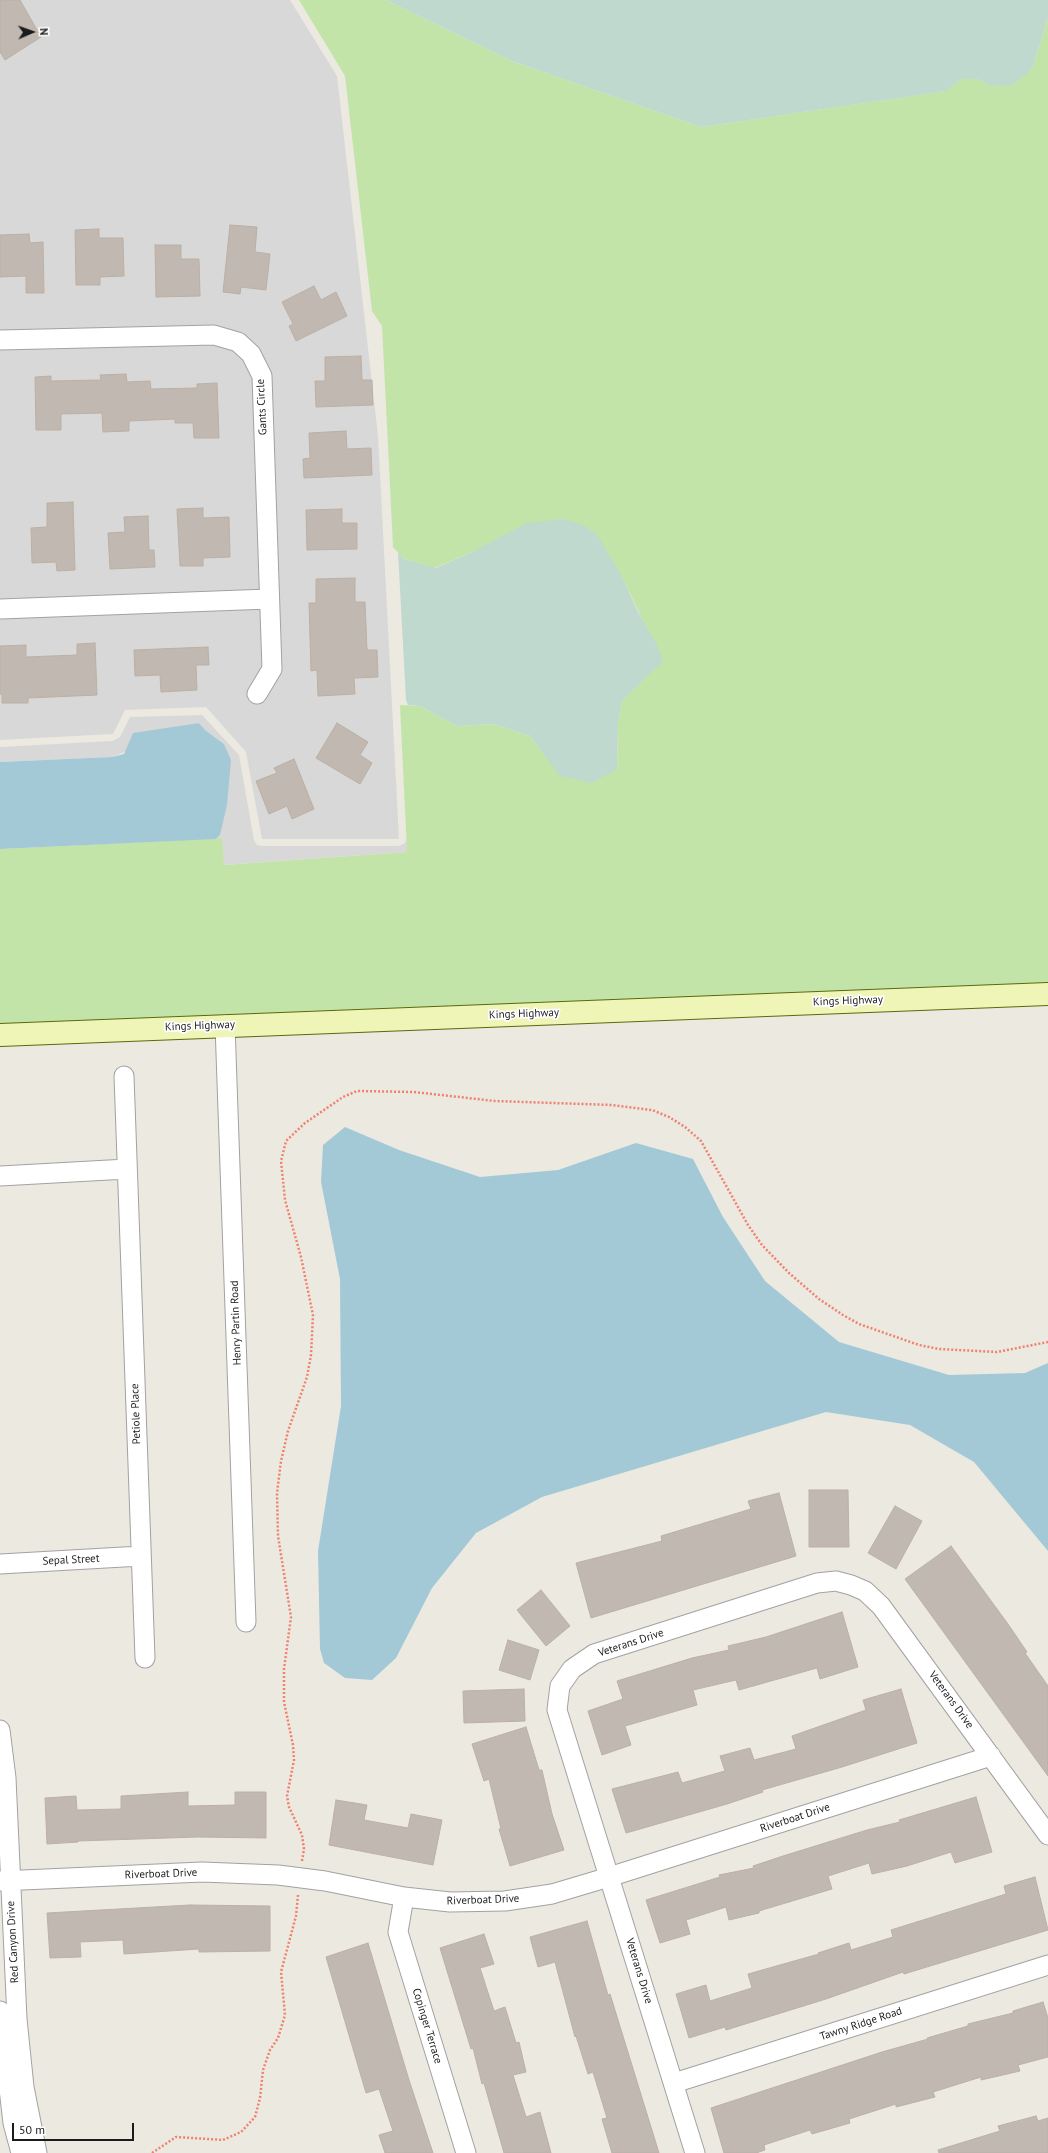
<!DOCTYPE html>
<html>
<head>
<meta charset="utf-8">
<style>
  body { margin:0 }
  #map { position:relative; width:1048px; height:2153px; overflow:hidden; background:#ece9e1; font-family:"PT Sans",sans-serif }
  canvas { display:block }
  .north { position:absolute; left:12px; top:12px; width:40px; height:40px; -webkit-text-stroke:3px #fff; paint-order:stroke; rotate:88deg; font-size:11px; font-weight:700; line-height:16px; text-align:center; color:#1b1b1b }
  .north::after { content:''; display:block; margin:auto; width:14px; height:18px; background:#1b1b1b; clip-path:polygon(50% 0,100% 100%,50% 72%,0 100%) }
  .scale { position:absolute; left:12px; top:2123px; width:122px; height:18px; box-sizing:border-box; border:2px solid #1b1b1b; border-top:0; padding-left:5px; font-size:12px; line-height:14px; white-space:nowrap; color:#1b1b1b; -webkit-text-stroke:3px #fff; paint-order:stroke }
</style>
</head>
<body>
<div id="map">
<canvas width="1048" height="2153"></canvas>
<div class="north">N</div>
<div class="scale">50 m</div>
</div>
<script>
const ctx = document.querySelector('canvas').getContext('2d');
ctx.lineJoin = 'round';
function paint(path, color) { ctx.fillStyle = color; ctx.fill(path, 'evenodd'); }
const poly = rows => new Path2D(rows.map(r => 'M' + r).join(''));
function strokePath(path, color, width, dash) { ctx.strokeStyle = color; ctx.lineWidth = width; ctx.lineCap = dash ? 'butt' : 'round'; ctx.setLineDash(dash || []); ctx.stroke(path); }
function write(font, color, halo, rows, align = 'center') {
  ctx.font = font + ' "PT Sans",sans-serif'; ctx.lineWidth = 3.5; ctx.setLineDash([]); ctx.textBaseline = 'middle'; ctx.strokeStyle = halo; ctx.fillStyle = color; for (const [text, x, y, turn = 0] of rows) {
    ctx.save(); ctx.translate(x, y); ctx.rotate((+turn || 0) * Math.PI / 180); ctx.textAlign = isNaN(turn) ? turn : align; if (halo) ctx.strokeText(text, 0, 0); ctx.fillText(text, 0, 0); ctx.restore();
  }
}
const residential = poly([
  [0,0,290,0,337,76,378,436,399,839,262,839,246,752,206,707,125,710,113,734,0,740],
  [202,715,239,755,254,840,257,845,262,846,399,846,405,843,407,839,407,852,223,865,222,839,216,839,220,835,224,744,205,730,199,723,112,757,0,762,0,747,113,741,120,737,130,717]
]);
const grass = poly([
  [299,0,386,0,512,61,701,127,945,91,962,79,978,79,989,85,1032,69,1048,17,1048,985,0,1024,0,849,222,838,224,865,407,852,400,705,420,706,457,726,494,724,530,736,544,754,617,769,618,722,622,701,662,661,623,579,474,551,435,568,404,559,393,547,382,326,372,311,345,76]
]);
const wetland = poly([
  [386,0,1048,0,1048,17,1032,69,1011,86,989,85,978,79,962,79,946,91,701,127,512,61],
  [564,519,585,526,598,536,623,579,638,612,657,645,663,661,622,701,618,722,617,769,592,783,560,776,530,736,494,724,457,726,420,706,408,705,406,700,398,552,404,559,436,568,474,551,527,523]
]);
const water = poly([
  [199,723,205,730,224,744,231,760,227,805,220,835,216,839,0,849,0,762,112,757,124,754,133,733],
  [345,1127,399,1150,480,1177,558,1170,636,1143,693,1159,723,1217,765,1281,839,1342,949,1375,1025,1373,1048,1363,1048,1551,974,1462,910,1425,826,1412,542,1497,476,1533,432,1588,396,1658,372,1680,345,1678,324,1663,320,1649,318,1551,341,1406,340,1279,321,1182,323,1145]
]);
const building = poly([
  [0,0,20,0,41,37,5,60,0,52,0,0],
  [230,225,257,227,255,252,270,254,266,290,241,287,240,294,223,292,230,225],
  [99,229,99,238,123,238,124,276,100,277,100,285,76,285,75,230,99,229],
  [29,234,30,243,43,242,44,293,26,293,26,276,0,277,0,235,29,234],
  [155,245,181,245,181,259,199,259,200,296,156,297,155,245],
  [314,286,321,300,336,292,347,316,296,341,289,326,293,324,282,302,314,286],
  [361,356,362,380,372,380,373,405,316,407,315,381,325,381,325,357,361,356],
  [126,374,127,382,150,381,151,389,197,388,197,384,217,383,219,438,194,438,193,423,175,423,175,419,129,421,129,431,103,432,102,413,61,414,61,430,36,430,35,377,51,376,51,381,101,380,100,375,126,374],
  [346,431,347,449,371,448,372,475,304,478,303,459,310,458,309,433,346,431],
  [73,502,75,570,57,571,56,562,32,563,31,528,47,527,47,503,73,502],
  [203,508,203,518,229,517,230,557,203,558,203,566,180,566,177,509,203,508],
  [342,509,342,523,357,523,357,549,307,550,306,510,342,509],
  [148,516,149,550,154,550,155,567,110,569,108,533,125,532,124,517,148,516],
  [355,578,355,602,365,602,367,650,377,650,378,677,354,678,355,694,318,696,317,670,311,671,309,603,316,603,316,579,355,578],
  [95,643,97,695,28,698,28,703,2,703,2,694,0,694,0,646,26,645,26,657,77,655,77,644,95,643],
  [208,647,209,665,196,665,197,690,161,692,160,675,135,676,134,650,208,647],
  [337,723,368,742,360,755,372,763,360,784,316,758,337,723],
  [294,759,314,809,292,819,287,806,269,814,256,781,277,773,274,768,294,759],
  [809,1490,848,1490,849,1547,809,1547,809,1490],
  [779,1493,796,1556,591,1618,576,1563,662,1541,661,1536,751,1509,748,1501,779,1493],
  [895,1506,922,1521,896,1569,868,1553,895,1506],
  [951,1546,1008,1624,1027,1652,1025,1653,1048,1686,1048,1776,905,1579,951,1546],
  [541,1590,570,1626,546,1646,517,1610,541,1590],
  [842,1612,858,1667,820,1679,817,1668,739,1690,736,1680,693,1690,697,1705,625,1726,631,1745,602,1755,588,1711,623,1699,617,1681,692,1658,729,1650,728,1646,766,1637,842,1612],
  [508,1640,539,1650,530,1680,499,1670,508,1640],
  [524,1689,525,1721,464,1723,463,1691,524,1689],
  [901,1689,917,1743,842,1767,762,1790,763,1792,727,1804,626,1833,612,1789,678,1772,682,1783,725,1771,720,1756,750,1748,754,1760,796,1749,792,1736,866,1710,863,1700,901,1689],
  [526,1727,539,1770,542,1770,552,1814,564,1850,510,1866,499,1829,501,1829,489,1779,484,1781,472,1744,526,1727],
  [188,1792,188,1806,235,1805,235,1792,266,1792,266,1838,197,1837,78,1841,78,1842,47,1844,45,1798,76,1796,77,1810,121,1809,121,1796,188,1792],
  [976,1797,992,1852,955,1863,951,1852,907,1866,872,1874,869,1863,828,1876,832,1889,759,1911,759,1913,729,1920,726,1907,686,1920,690,1934,660,1943,646,1900,720,1877,719,1875,754,1868,753,1866,783,1856,867,1830,900,1822,899,1820,976,1797],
  [336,1800,367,1805,364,1820,408,1828,411,1814,442,1820,433,1865,329,1845,336,1800],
  [1035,1877,1048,1930,904,1974,903,1972,826,1999,726,2030,725,2027,689,2038,676,1994,706,1985,710,2001,752,1988,748,1974,819,1954,818,1953,849,1943,851,1950,893,1937,891,1930,1006,1894,1004,1886,1035,1877],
  [190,1905,270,1906,270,1951,199,1952,199,1949,124,1954,123,1940,80,1942,81,1957,50,1958,47,1913,190,1905],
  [587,1921,608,1995,610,1994,659,2153,612,2153,602,2119,607,2118,593,2072,588,2074,576,2036,575,2037,555,1962,538,1967,530,1937,587,1921],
  [484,1934,494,1964,480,1968,494,2011,505,2007,516,2043,519,2042,526,2072,513,2075,526,2117,540,2112,551,2153,504,2153,484,2083,482,2084,473,2048,471,2049,440,1948,484,1934],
  [368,1943,409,2080,433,2153,385,2153,379,2135,393,2131,379,2089,366,2093,326,1957,368,1943],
  [1043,2002,1048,2018,1048,2057,1018,2065,1020,2071,981,2080,981,2077,933,2092,935,2097,896,2107,896,2104,849,2119,850,2123,812,2134,810,2130,764,2145,765,2150,756,2153,724,2153,711,2108,882,2052,928,2039,927,2038,968,2026,968,2024,1013,2013,1013,2011,1043,2002],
  [1036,2116,1038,2121,1048,2118,1048,2153,939,2153,938,2150,1000,2131,998,2126,1036,2116]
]);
const path = poly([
  [302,1861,304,1849,302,1835,289,1807,287,1796,294,1760,293,1745,284,1702,284,1669,291,1617,278,1536,277,1493,281,1461,288,1431,307,1377,311,1355,313,1315,301,1257,285,1200,281,1161,286,1141,305,1123,343,1097,357,1091,414,1092,495,1101,612,1105,652,1110,669,1117,685,1127,701,1141,748,1225,762,1245,789,1273,819,1299,843,1315,859,1324,919,1345,939,1349,997,1352,1048,1342],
  [152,2153,176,2137,223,2140,241,2132,255,2117,260,2098,263,2070,270,2050,278,2038,285,2015,281,1972,296,1916,298,1895]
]);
const street = poly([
  [0,340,214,335,238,342,251,354,262,376,272,669,257,694],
  [0,609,269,599],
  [225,1025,246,1622],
  [124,1076,145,1658],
  [0,1176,127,1169],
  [0,1564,141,1556],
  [0,1730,6,1778,17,2019,24,2087,37,2153],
  [0,1881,202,1872,278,1875,325,1881,404,1897,450,1902,505,1901,552,1894,609,1877,991,1756],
  [404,1897,398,1932,466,2153],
  [0,2011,13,2123,21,2153],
  [674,2083,1048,1965],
  [695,2153,557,1710,560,1686,572,1669,594,1654,817,1583,836,1581,851,1585,865,1591,881,1606,1048,1835]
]);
const secondary = poly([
  [0,1035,1048,994]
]);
const streetNames = [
  ["Gants Circle",262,407,-93],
  ["Kings Highway",848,1001,-2],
  ["Kings Highway",524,1014,-2],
  ["Kings Highway",200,1026,-2],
  ["Henry Partin Road",236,1323,-92],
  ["Petiole Place",136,1414,-92],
  ["Sepal Street",71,1560,-3],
  ["Veterans Drive",631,1643,-18],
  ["Veterans Drive",951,1700,54],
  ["Riverboat Drive",795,1818,-18],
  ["Riverboat Drive",161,1874,-2],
  ["Riverboat Drive",483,1900,-2],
  ["Red Canyon Drive",13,1942,-93],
  ["Veterans Drive",639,1971,73],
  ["Tawny Ridge Road",861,2024,-18],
  ["Copinger Terrace",427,2026,73]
];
paint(residential, '#d9d8d8');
paint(grass, '#c3e4a9');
paint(wetland, '#bfd9ce');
paint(water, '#a3c9d7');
paint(building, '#c0b8b1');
strokePath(building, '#bcb0a4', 1);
strokePath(street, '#a2a2a2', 21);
strokePath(secondary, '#5b690b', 24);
strokePath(path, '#f0816e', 2.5, [2, 2]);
strokePath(street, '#fff', 19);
strokePath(secondary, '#eff5b6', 22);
write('11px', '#1b1b1b', '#fff', streetNames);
</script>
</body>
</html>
